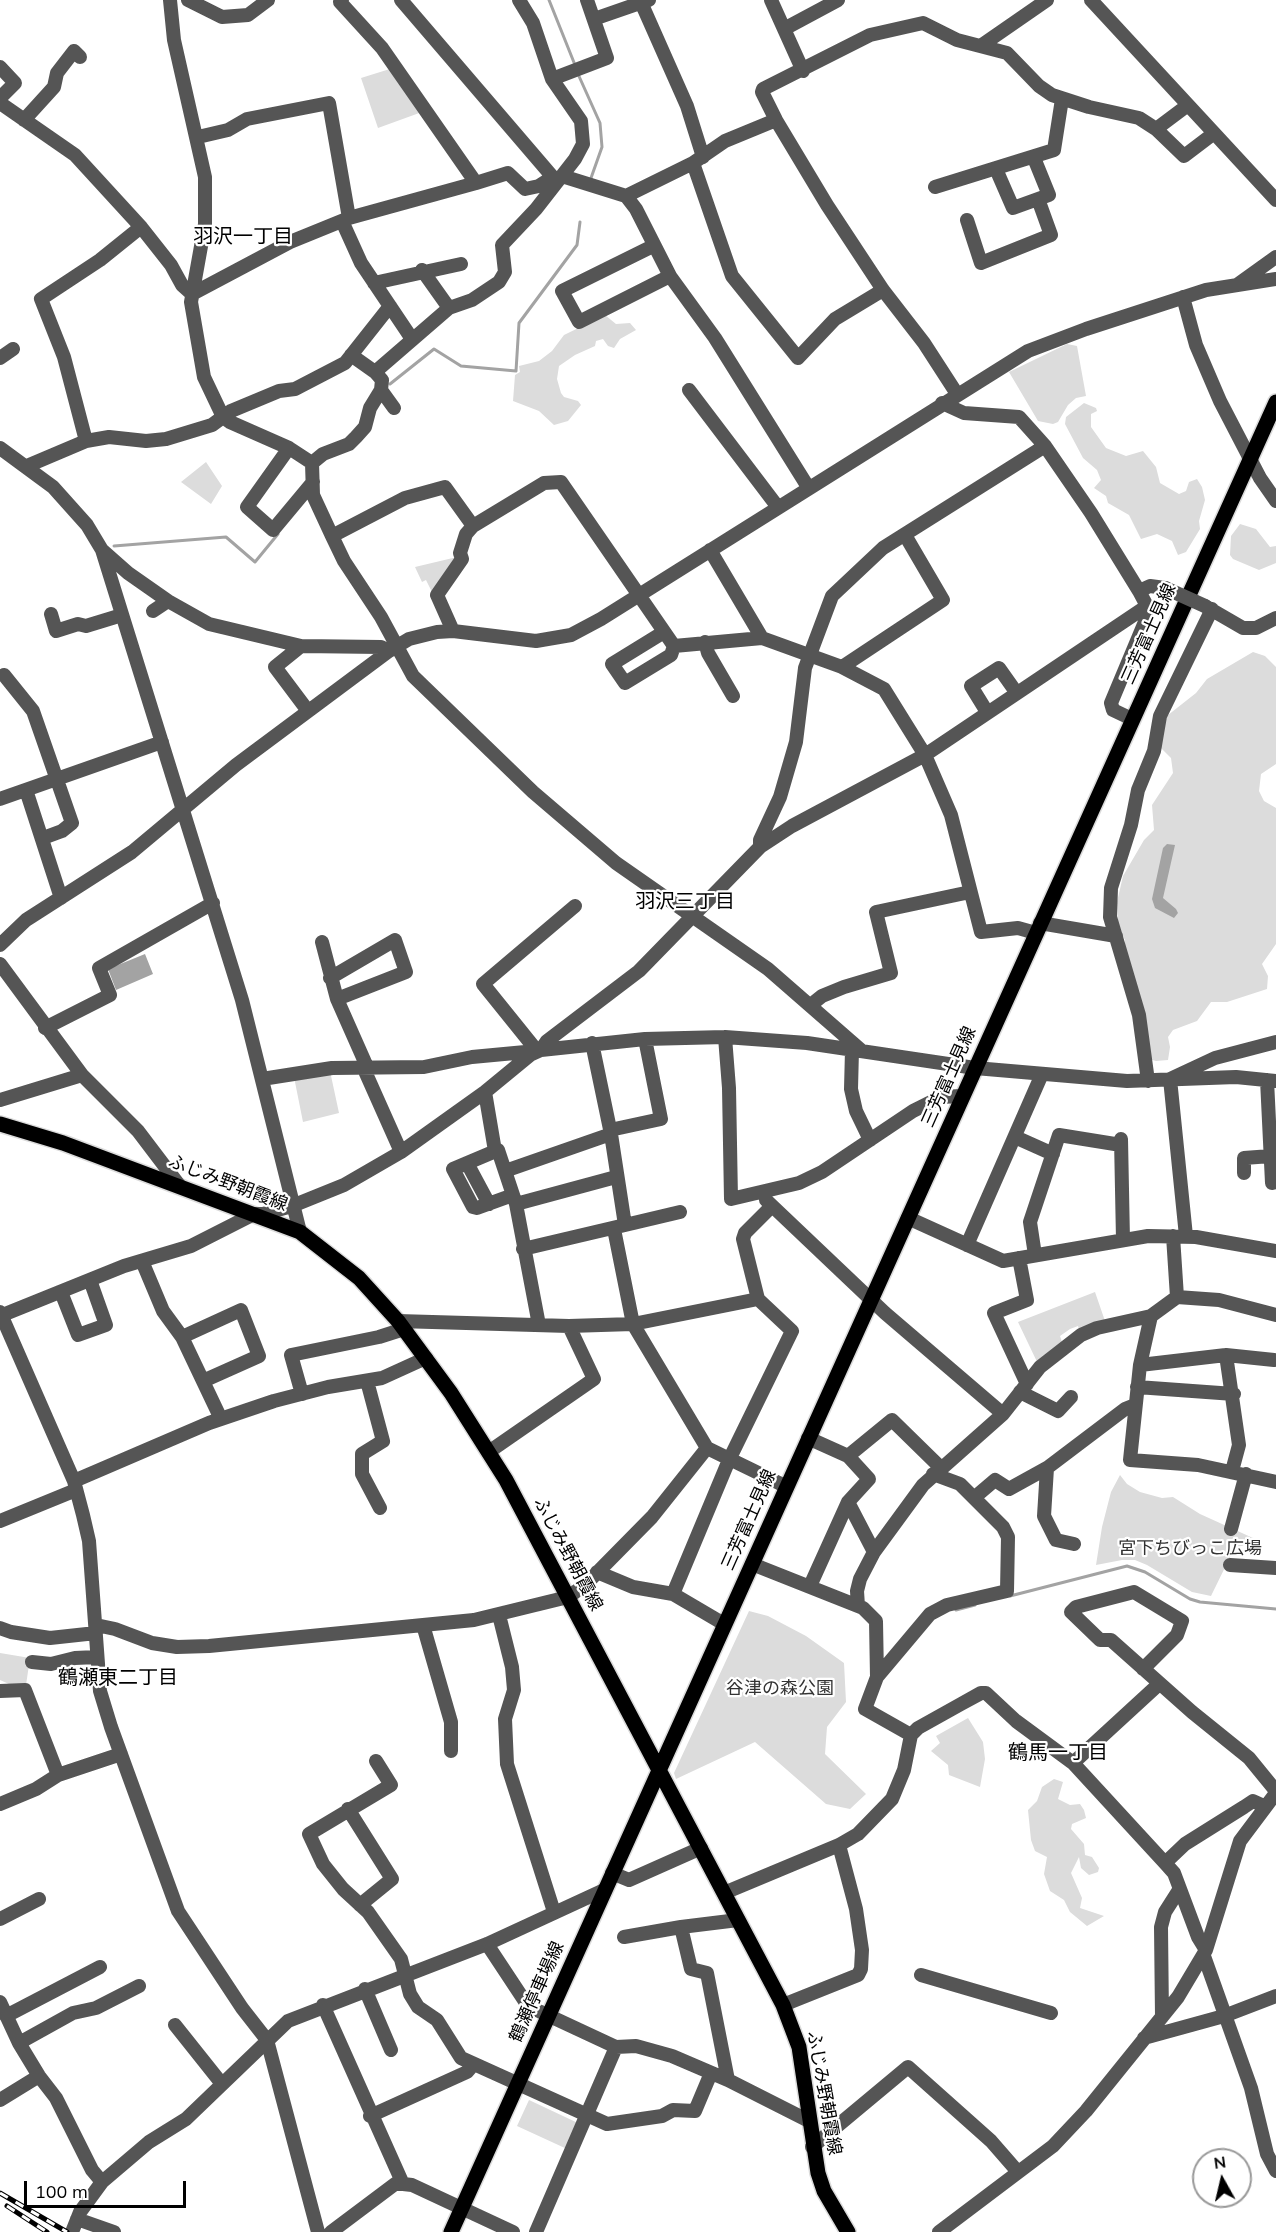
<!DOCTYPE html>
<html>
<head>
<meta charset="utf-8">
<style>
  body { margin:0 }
  #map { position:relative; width:1276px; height:2232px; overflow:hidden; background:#fff; font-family:Mulish,sans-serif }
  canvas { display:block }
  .north { position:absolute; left:1192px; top:2148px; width:60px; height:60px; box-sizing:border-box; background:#fff; border:2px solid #999; border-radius:50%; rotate:352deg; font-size:16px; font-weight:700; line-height:24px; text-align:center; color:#000 }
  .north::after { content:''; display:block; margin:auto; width:21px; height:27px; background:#000; clip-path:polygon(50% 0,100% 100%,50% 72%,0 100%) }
  .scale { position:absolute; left:24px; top:2181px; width:162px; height:27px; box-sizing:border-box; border:3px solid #000; border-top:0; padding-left:8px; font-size:18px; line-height:21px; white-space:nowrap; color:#000; -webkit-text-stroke:4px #fff; paint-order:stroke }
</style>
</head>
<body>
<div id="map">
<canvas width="1276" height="2232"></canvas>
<div class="north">N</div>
<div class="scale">100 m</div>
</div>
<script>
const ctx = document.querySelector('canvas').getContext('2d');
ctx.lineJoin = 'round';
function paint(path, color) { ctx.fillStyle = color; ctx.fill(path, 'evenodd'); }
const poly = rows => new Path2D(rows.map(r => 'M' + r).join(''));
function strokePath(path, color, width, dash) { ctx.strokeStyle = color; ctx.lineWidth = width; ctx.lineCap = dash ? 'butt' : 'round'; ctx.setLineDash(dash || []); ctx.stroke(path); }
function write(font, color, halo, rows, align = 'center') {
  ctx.font = font + ' Mulish,"Noto Sans JP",sans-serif'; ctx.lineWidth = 4.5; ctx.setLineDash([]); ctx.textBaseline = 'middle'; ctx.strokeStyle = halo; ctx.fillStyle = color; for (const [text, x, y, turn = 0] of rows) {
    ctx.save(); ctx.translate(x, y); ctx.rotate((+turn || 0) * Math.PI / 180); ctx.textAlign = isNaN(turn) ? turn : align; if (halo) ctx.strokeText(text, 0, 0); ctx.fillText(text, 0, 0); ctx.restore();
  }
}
const green = poly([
  [393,68,422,112,378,128,361,78],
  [605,315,616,324,630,323,636,330,620,339,614,348,608,346,603,339,596,341,595,346,575,355,559,366,557,379,561,393,564,397,578,401,581,405,568,421,554,425,539,411,513,401,515,375,520,372,519,366,539,361,552,351,564,335],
  [1067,344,1077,346,1086,396,1076,398,1068,405,1058,422,1053,424,1038,421,1009,372],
  [1084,403,1096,408,1097,411,1091,414,1091,427,1106,448,1126,456,1143,451,1156,467,1160,483,1179,494,1186,491,1189,482,1197,479,1202,487,1205,500,1199,521,1200,529,1186,552,1178,555,1172,541,1157,534,1141,539,1129,515,1108,503,1106,496,1094,488,1101,480,1097,470,1083,458,1065,424,1066,417],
  [206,462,222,486,211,504,181,482],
  [1240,524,1256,529,1270,547,1276,546,1276,563,1259,570,1233,559,1230,555,1231,536],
  [457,557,432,592,426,580,422,582,415,567],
  [1253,652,1265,656,1276,667,1276,764,1261,774,1259,791,1264,801,1276,808,1276,944,1262,964,1268,976,1267,989,1227,1002,1211,1002,1197,1021,1173,1030,1168,1037,1170,1047,1168,1060,1156,1061,1149,1059,1125,949,1125,940,1118,927,1117,902,1123,876,1144,840,1154,830,1152,805,1173,773,1171,758,1158,745,1163,719,1196,693,1207,679],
  [330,1071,339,1113,303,1122,294,1077],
  [1095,1292,1105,1321,1079,1329,1078,1326,1070,1329,1060,1336,1063,1345,1039,1366,1018,1322],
  [1120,1475,1127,1484,1140,1492,1162,1498,1173,1497,1200,1514,1253,1538,1250,1544,1237,1547,1232,1553,1211,1596,1192,1592,1147,1565,1135,1560,1122,1560,1096,1565,1102,1527,1111,1492],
  [749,1611,768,1616,806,1636,844,1663,846,1702,827,1727,825,1754,866,1794,850,1809,826,1804,755,1742,676,1779,674,1773],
  [0,1653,30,1658,26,1685,9,1684,0,1680],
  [968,1718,983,1742,985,1759,980,1787,949,1775,948,1765,931,1751,940,1743,936,1736],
  [1054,1779,1063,1782,1058,1799,1070,1805,1080,1804,1084,1810,1086,1818,1072,1824,1071,1829,1084,1844,1085,1855,1092,1857,1099,1868,1098,1872,1089,1875,1081,1868,1079,1857,1071,1873,1082,1898,1080,1908,1104,1916,1087,1926,1070,1912,1064,1900,1050,1891,1044,1874,1047,1857,1035,1851,1031,1840,1028,1810,1037,1801,1042,1787],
  [529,2100,580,2124,567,2149,517,2126]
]);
const water = poly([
  [1167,844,1175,845,1163,898,1176,909,1178,913,1174,918,1155,908,1152,899,1163,848],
  [145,954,153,974,116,990,108,969]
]);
const stream = poly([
  [549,0,575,65],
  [578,74,600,123,602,147,591,178],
  [390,384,434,349,461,366,516,371,519,323,577,245,580,222],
  [114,546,226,537,255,562,278,534],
  [1010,1596,1127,1566,1145,1572,1190,1599,1200,1602,1276,1609],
  [956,1610,975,1605]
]);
const minor = poly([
  [170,0,174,40,205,177,205,224,191,302,204,377,223,417,230,422,289,448,312,463,313,495,332,536,344,561,381,617,413,676,533,792,616,863,768,969,862,1051],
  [188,0,222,17,248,15,268,0],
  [401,0,557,182],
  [640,0,687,106,703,157],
  [771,0,803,71],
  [1091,0,1276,200],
  [594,19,649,0],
  [784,29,838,0],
  [982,45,1047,0],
  [0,67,15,83,0,98],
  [552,79,607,58,587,0],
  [0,103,75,155,141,227,171,265,182,285,192,294],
  [24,120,54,87,57,73,74,51,80,57],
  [1156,129,1184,156,1213,134],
  [198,137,228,130,247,119,329,103,349,218],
  [693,163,732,276,798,358,835,319,883,290],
  [996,169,1013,208,1049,195,1034,158],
  [562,176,626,196,636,209,670,276,715,338,808,487],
  [476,183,508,173,525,189,539,186,553,177],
  [935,187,1054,150,1062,99],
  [626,196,693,163,725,141,776,120],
  [967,220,981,263,1051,235,1038,199],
  [342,221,361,263,412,339],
  [653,246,562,291,579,322,670,276],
  [422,270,449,308],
  [374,283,461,264],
  [1237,285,1276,257],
  [192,294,290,242,349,218,476,183,382,48,340,2,342,0],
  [1183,297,1196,345,1220,401,1260,478,1276,501],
  [351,355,375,372],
  [0,358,13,349],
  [689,390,777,506],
  [957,394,924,343,883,290,827,205,776,120,762,92,763,89,870,35,923,23,957,40,1007,53,1039,86,1052,95,1089,107,1139,118,1156,129,1188,105],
  [942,403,964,413,1019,417,1045,446,1091,513,1139,591,1147,606,1147,617,1111,703,1113,710,1132,719],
  [394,408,381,390,382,380,375,372,449,308,472,300,499,282,505,272,502,245,536,209,575,159,583,144,581,121,552,79,533,23,519,0],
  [86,441,64,357,41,299,100,260,141,227],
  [0,448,53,487,87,525,102,550,242,1000,300,1232],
  [289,448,247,507,273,530,313,482],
  [312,463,323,454,349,444,356,437,365,427,370,408,381,390],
  [27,466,86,441,109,437,146,441,166,439,212,425,231,411,279,391,295,389,345,363,390,306],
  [332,536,405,498,445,487,473,526,544,483,561,482,674,646,762,638,842,667,884,689,925,755,951,815,981,932,1018,928,1036,933],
  [102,550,128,573,168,601,209,624,301,646,381,647,389,651],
  [710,550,762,638],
  [1139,591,1150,586,1165,588],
  [1205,606,1243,628,1256,628,1276,618],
  [153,611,168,601],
  [51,614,56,631,78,624,86,626,122,615],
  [453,631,437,595,462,559,460,553,466,534,473,526],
  [664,632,612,664,625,683,671,655,674,646],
  [705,642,708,653,733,696],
  [301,646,275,667,308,711],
  [842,667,943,600,905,535],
  [4,675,33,711,72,823,62,831,43,838],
  [987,712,971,686,999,668,1016,692],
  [26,790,61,898],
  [0,799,162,742],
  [760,847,760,840,780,797,796,742,805,668,832,596,883,548,1045,446],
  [1040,923,1116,936],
  [322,942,337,999,368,1069],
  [0,945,26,920,132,852,236,765,389,651,409,639,437,632,453,631,536,641,571,635,601,619,1028,351,1086,329,1206,290,1276,279],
  [0,964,82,1075,138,1131,179,1185],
  [330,978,395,940,406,972,337,999],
  [812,1004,822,996,844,987,891,973,876,912,970,892],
  [45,1028,110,995,99,968,213,903],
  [725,1037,729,1088,731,1199,799,1183,822,1172,913,1111,941,1097,961,1096],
  [541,1050,547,1041,639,971,760,847,792,826,925,755,1147,606],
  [852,1050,851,1089,856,1111,870,1140],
  [537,1051,483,984,575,906],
  [364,1069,401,1152],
  [262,1079,332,1068,424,1067,472,1057,536,1051],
  [1170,1079,1186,1236],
  [1170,1079,1215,1058,1276,1042],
  [1267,1080,1272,1183,1276,1182],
  [1148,1081,1139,1015,1110,917,1111,888,1131,825,1138,790,1154,751,1160,716,1212,609],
  [485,1092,495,1151],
  [0,1100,82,1075],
  [610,1130,661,1119,645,1039],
  [1015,1137,1053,1154],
  [1121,1139,1123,1240],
  [467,1163,489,1204],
  [505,1171,611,1134],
  [1244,1173,1244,1158,1271,1156],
  [513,1195,477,1208,473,1207,453,1169,498,1150,516,1204,539,1325],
  [766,1200,885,1313,1003,1414],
  [516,1204,616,1177],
  [908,1218,1003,1261,1148,1236,1196,1237,1276,1251],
  [625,1225,680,1212],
  [614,1229,633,1324,707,1448,785,1486],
  [967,1245,1042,1074],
  [523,1249,625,1225,611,1134,592,1043],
  [1035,1255,1030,1222,1059,1135,1121,1145],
  [1019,1258,1027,1300,994,1313,1027,1384],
  [142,1261,163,1311,182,1337,221,1419],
  [61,1292,78,1335,106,1325,90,1280],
  [1177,1297,1219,1300,1276,1315],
  [0,1312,74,1481,83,1515,89,1541,100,1691,111,1727,178,1911,242,2008,267,2040,318,2232],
  [0,1316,124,1266,191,1246,254,1214,263,1214,292,1206,344,1185,401,1152,485,1092,530,1055,541,1050,645,1039,725,1037,807,1043,975,1068,1127,1081,1236,1077,1276,1081],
  [1151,1316,1140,1365,1130,1460,1198,1465,1276,1482],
  [398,1321,569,1326,633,1324,758,1299],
  [182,1337,241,1310,259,1356,203,1381],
  [1226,1355,1239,1445,1232,1471],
  [1140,1365,1226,1355,1274,1360],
  [367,1381,383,1441,362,1454,362,1474,380,1508],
  [1137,1387,1234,1394],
  [1020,1392,1058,1411,1071,1397],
  [302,1394,291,1355,379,1337,404,1329],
  [808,1438,848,1456,869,1479,848,1502,810,1586],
  [490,1451,594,1379,569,1326],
  [848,1456,892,1420,940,1467],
  [1047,1468,1044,1516,1056,1540,1074,1544],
  [74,1481,209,1423,274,1401,328,1387,382,1378,426,1358],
  [975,1497,995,1480,1009,1489,1047,1468,1125,1409,1135,1405],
  [848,1502,874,1552],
  [0,1521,76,1490],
  [1231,1529,1246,1474],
  [752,1564,863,1608,876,1621,877,1677,865,1709,911,1735],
  [1230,1565,1276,1568],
  [597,1572,633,1587,673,1594,724,1624],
  [673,1594,729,1460,792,1331,758,1299,743,1239,745,1233,772,1206],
  [858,1606,857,1591,860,1579,874,1552,923,1485,1003,1414,1040,1367,1081,1335,1097,1328,1151,1316,1177,1297,1173,1236],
  [499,1615,512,1667,514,1690,505,1719,507,1764,554,1912],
  [96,1625,115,1629,152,1643,177,1647,209,1646,474,1620,568,1597,585,1585,652,1517,707,1448],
  [423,1625,451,1722,451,1751],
  [0,1628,11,1632,50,1638,96,1633],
  [32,1662,51,1664,75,1658,97,1657],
  [1143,1669,1177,1635,1182,1621,1134,1592,1076,1607,1071,1612,1100,1640,1111,1640,1192,1712,1249,1758,1276,1791],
  [877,1677,930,1614,947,1605,1007,1591,1008,1537,1003,1527,960,1484,933,1474],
  [0,1691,25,1690,58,1775],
  [376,1761,391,1785,309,1834,323,1864,343,1889,368,1912,401,1959,410,1994,418,2007,437,2020,461,2058,607,2124,662,2116,673,2110,695,2111,711,2073],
  [1073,1763,1159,1684],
  [0,1804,36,1789,58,1775,121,1754],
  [348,1809,392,1879,360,1905],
  [1165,1863,1185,1844,1244,1807,1253,1801,1264,1806],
  [612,1873,629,1880,701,1848],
  [724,1893,839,1845,858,1834,892,1799,904,1770,911,1735,918,1728,961,1704,981,1693,986,1693,1016,1721,1073,1763,1165,1863,1174,1873,1198,1937,1206,1950],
  [0,1919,39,1899],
  [624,1937,681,1927],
  [487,1944,528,2006,616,2047,636,2046,672,2056,728,2080,809,2121],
  [1204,1956,1251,2088,1267,2154,1276,2171],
  [921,1975,1051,2013],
  [365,1989,391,2050],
  [0,2002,19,2043,39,2076,56,2098,92,2170,102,2182],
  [323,2005,403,2184],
  [783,2005,858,1975,861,1969,862,1950,856,1909,839,1845],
  [6,2016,100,1967],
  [1162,2017,1161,1927,1165,1912,1179,1890],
  [175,2025,222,2084],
  [1144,2038,1224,2016,1276,1996],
  [19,2043,73,2013,96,2008,139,1986],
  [728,2080,707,1973,691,1969,681,1927,738,1920],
  [0,2100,39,2076],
  [370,2116,467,2072,473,2065],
  [812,2147,908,2067,991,2141,1018,2172],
  [77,2219,114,2232],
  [72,2232,80,2212,102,2182,149,2142,186,2119,288,2021,487,1944,604,1890],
  [331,2232,395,2184,403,2184,412,2185,513,2232],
  [536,2232,616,2047],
  [939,2232,1053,2146,1086,2111,1178,1997,1206,1950,1240,1841,1276,1793]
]);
const major = poly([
  [0,1124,63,1143,300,1232,359,1278,398,1321,451,1393,506,1480,783,2005,799,2047,818,2173,824,2191,848,2232],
  [451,2232,1276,402]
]);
const rail = poly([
  [0,2193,67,2232],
  [7,2206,47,2232]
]);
const minorBridge = poly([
  [1165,588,1205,606]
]);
const streetNames = [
  ["三芳富士見線",1149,634,-66],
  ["三芳富士見線",949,1077,-66],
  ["ふじみ野朝霞線",228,1183,21],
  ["三芳富士見線",749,1520,-66],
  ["ふじみ野朝霞線",568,1554,62],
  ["鶴瀬停車場線",537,1992,-66],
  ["ふじみ野朝霞線",824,2093,80]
];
const parkNames = [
  ["宮下ちびっこ広場",1190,1549],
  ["谷津の森公園",780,1689]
];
const neighbourhoodNames = [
  ["羽沢一丁目",243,237],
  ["羽沢三丁目",685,902],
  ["鶴瀬東二丁目",118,1678],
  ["鶴馬一丁目",1058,1753]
];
paint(green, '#dcdcdc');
paint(water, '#a3a3a3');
strokePath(stream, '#a3a3a3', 3);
strokePath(major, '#dbdbdb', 18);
strokePath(minor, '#555', 14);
strokePath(major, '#000', 15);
strokePath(rail, '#000', 5);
strokePath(rail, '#fff', 3, [9]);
strokePath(minorBridge, '#555', 14);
write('18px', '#000', '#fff', streetNames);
write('18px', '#333', '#fff', parkNames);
write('20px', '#000', '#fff', neighbourhoodNames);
</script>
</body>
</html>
